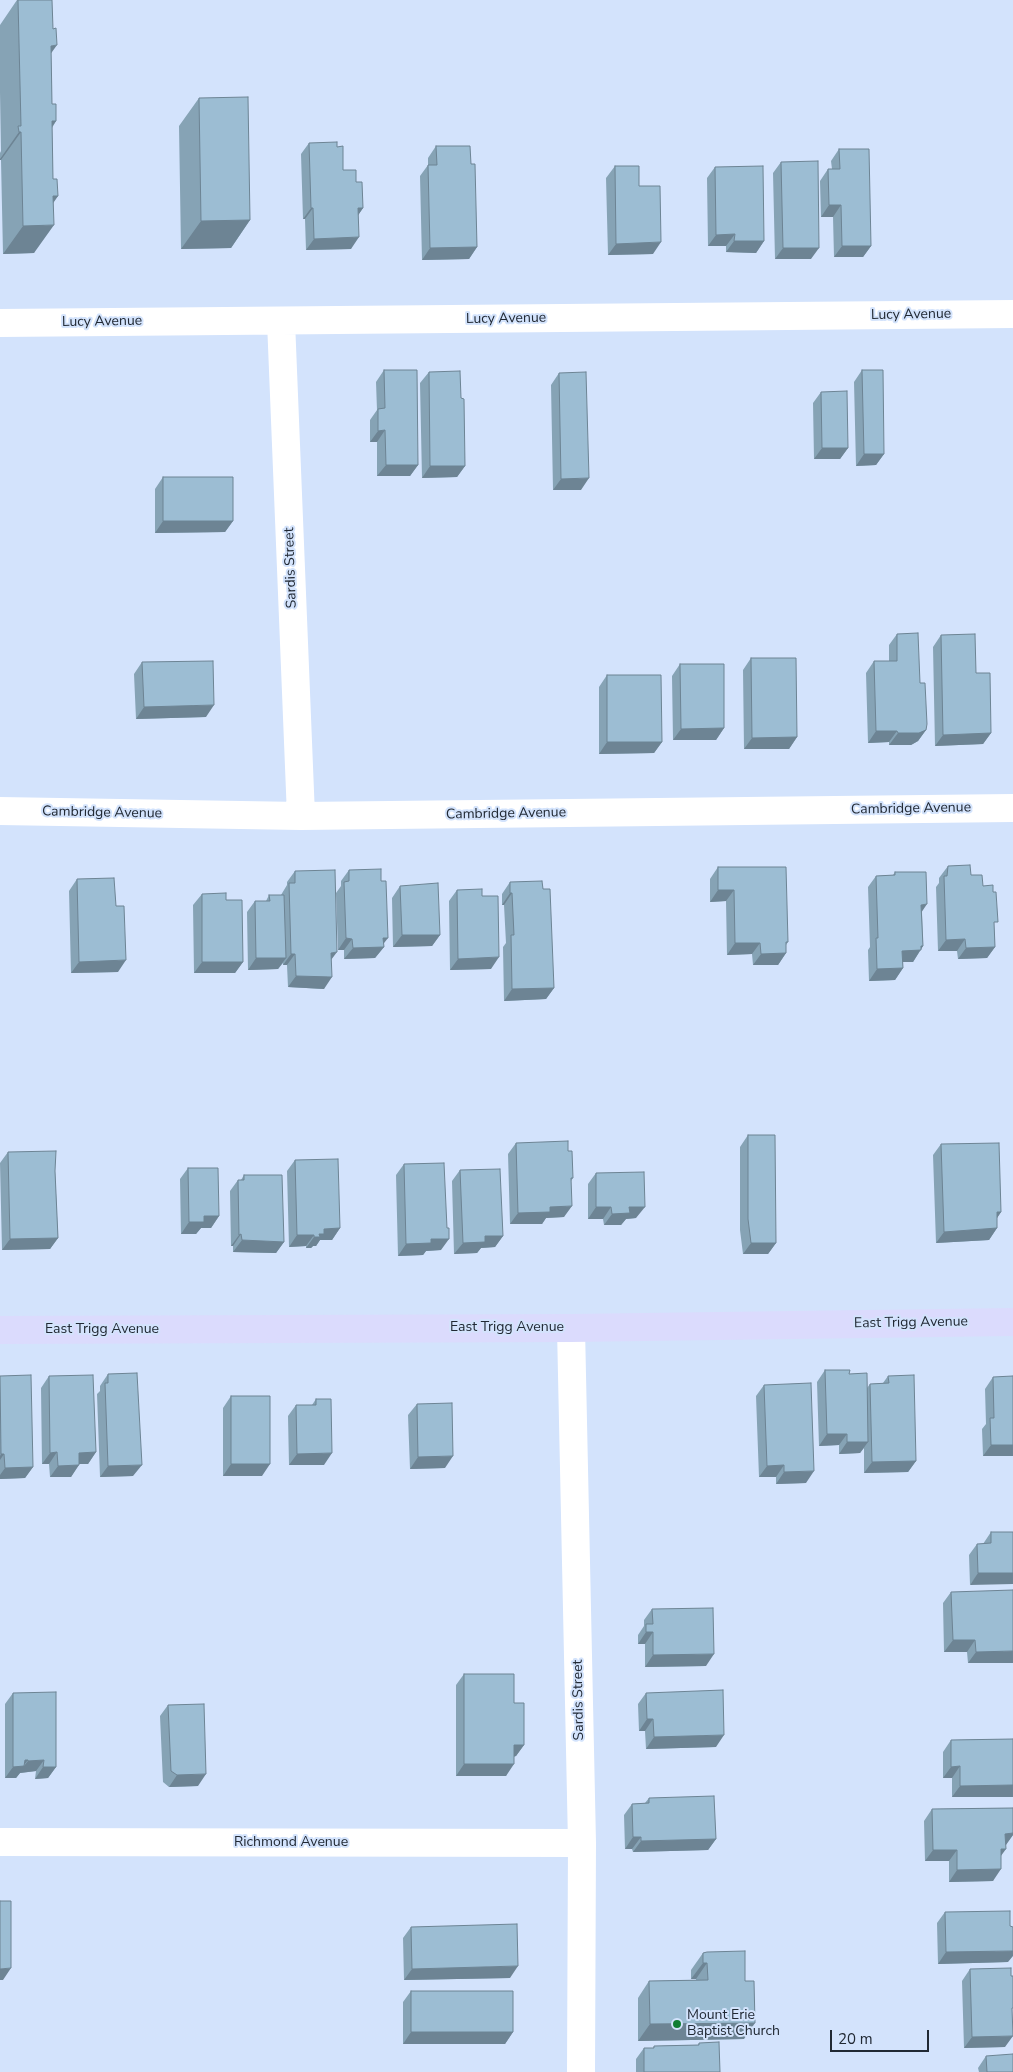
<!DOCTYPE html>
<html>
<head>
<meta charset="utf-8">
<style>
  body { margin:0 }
  #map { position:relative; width:1013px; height:2072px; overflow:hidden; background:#d3e3fc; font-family:"Nunito Sans",sans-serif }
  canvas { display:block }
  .scale { position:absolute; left:830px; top:2030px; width:99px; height:22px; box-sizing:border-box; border:2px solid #212934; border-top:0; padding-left:6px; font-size:15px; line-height:18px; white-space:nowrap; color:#212934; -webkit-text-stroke:4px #d3e3fc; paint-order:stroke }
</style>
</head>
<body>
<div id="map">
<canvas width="1013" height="2072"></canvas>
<div class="scale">20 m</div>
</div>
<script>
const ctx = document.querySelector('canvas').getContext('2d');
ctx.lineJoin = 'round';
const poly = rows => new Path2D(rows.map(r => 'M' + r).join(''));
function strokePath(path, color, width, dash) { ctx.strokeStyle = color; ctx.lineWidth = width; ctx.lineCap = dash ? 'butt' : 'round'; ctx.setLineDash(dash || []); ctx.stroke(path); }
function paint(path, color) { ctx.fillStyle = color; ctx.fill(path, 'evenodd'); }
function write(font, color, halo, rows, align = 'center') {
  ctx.font = font + ' "Nunito Sans",sans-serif'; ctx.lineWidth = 4; ctx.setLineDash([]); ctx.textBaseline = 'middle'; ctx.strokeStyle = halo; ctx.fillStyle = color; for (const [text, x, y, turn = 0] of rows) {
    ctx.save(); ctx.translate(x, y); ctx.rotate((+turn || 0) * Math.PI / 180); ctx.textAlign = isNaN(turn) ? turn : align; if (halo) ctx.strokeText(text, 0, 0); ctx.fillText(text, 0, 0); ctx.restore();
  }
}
const street = poly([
  [281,321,301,816],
  [0,323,1013,314],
  [0,811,301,816,1013,808],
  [571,1328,582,1843,581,2072],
  [0,1842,582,1843]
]);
const secondary = poly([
  [0,1330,571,1328,1013,1322]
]);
const wall = poly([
  [17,0,52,0,51,53,52,104,56,121,52,128,53,179,58,196,53,202,34,253,3,254,1,160,0,160,0,153,1,151,0,92,0,25],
  [199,98,250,220,231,248,181,249,179,126],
  [309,143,337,147,343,170,356,182,363,208,358,215,351,249,306,250,305,219,303,219,301,154],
  [436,146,471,164,477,247,469,259,422,260,420,176,428,165,428,158],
  [839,149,871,246,863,257,834,257,833,217,821,217,820,181,828,169,832,169,831,161],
  [781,162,811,259,775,259,773,173],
  [615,166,639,186,653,254,608,255,606,178],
  [715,167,764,241,756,253,726,252,726,246,708,246,707,178],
  [384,370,418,465,410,476,377,476,377,442,370,442,370,420,377,410,376,382],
  [862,370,884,454,876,465,856,466,854,382],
  [429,372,461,398,465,466,457,477,422,478,420,383],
  [559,373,581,490,553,490,551,385],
  [821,392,848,448,840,459,814,459,813,403],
  [163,477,233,521,225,532,155,533,155,489],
  [897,634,920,683,926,730,918,741,911,745,889,745,889,742,868,743,866,673,874,661,889,661,889,645],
  [941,635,976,673,991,733,983,744,935,746,933,647],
  [751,658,797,737,789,749,744,749,743,670],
  [142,662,206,717,136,719,134,674],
  [680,664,724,728,716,740,673,740,672,676],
  [607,675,662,742,654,753,599,754,599,687],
  [948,866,971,875,983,886,994,927,995,947,987,958,958,959,957,951,938,951,936,887,939,883,939,878],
  [718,867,788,942,786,945,786,953,778,965,753,965,752,954,727,955,726,901,710,902,710,879],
  [349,870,383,944,384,947,375,958,344,959,344,950,338,950,336,893,341,886,341,881],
  [295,871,331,960,324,989,288,987,287,965,283,965,283,963,278,969,248,970,247,912,255,901,266,901,269,895,281,895,287,885,287,882],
  [895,872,922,912,923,946,913,962,903,962,903,968,895,980,869,981,868,950,870,947,868,887,876,876,893,875],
  [77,879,116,906,118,972,71,973,69,891],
  [510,882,543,889,554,988,546,999,504,1001,503,947,506,943,504,905,502,905,502,894],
  [400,886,440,935,432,946,393,947,392,898],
  [457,890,482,896,491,969,450,970,449,901],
  [202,894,243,962,235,973,194,973,193,905],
  [748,1135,776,1243,768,1254,743,1254,740,1230,740,1147],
  [516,1143,573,1178,571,1181,564,1217,546,1218,542,1224,510,1224,508,1154],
  [941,1144,1001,1212,997,1218,997,1228,989,1240,936,1243,933,1155],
  [8,1152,55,1171,58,1238,50,1249,2,1250,0,1163],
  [295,1160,340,1228,332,1240,320,1240,316,1246,313,1246,311,1248,306,1248,306,1246,289,1247,287,1171],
  [404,1164,441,1250,426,1251,423,1255,398,1256,396,1175],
  [188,1168,219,1216,211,1228,201,1228,196,1234,181,1234,180,1179],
  [460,1170,503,1236,495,1247,481,1248,477,1253,454,1254,452,1181],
  [596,1173,636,1218,626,1219,621,1225,604,1225,603,1219,588,1219,588,1184],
  [244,1175,284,1242,276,1253,233,1252,233,1246,231,1246,230,1191,238,1180,241,1180],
  [825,1370,849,1374,867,1388,870,1384,883,1383,888,1376,916,1461,908,1472,864,1473,864,1448,860,1453,839,1454,839,1445,819,1446,817,1382],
  [108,1374,133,1476,100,1477,97,1394,100,1391,100,1386],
  [0,1376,33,1467,25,1478,0,1479],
  [49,1376,96,1452,88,1464,79,1464,71,1477,50,1477,49,1464,42,1464,41,1388],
  [993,1377,1013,1456,983,1456,982,1429,986,1424,985,1389],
  [764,1385,806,1483,776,1484,776,1477,759,1477,756,1396],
  [231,1396,262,1476,223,1476,223,1408],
  [316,1399,324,1465,289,1465,288,1416,296,1405,312,1405],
  [417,1404,445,1468,410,1469,408,1415],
  [991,1532,1013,1532,970,1585,969,1555,977,1544,983,1544],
  [951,1592,1013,1663,968,1663,967,1652,944,1652,943,1603],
  [652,1609,706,1666,645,1667,645,1644,638,1644,638,1635,644,1626,644,1620],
  [464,1674,514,1703,524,1745,516,1756,514,1757,506,1776,456,1776,456,1685],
  [13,1693,56,1767,48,1778,35,1779,36,1771,20,1773,16,1778,5,1778,5,1704],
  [646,1693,716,1747,646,1749,645,1731,639,1731,638,1704],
  [168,1705,198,1786,169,1787,163,1782,160,1716],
  [1013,1739,1013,1797,952,1797,952,1778,943,1778,943,1752,951,1740],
  [649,1798,716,1839,708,1850,633,1852,632,1849,625,1849,624,1815,632,1804,645,1803],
  [1013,1808,1013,1835,1005,1845,1001,1855,993,1881,949,1882,949,1861,925,1861,924,1821,932,1809],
  [945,1912,1008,1962,938,1964,937,1923],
  [411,1927,510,1978,404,1980,403,1938],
  [703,1953,744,2039,638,2041,638,1998,649,1981,696,1980,696,1979,691,1979,691,1970],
  [970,1969,1005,2047,964,2048,962,1981],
  [411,1991,513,2032,505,2044,403,2044,403,2002],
  [699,2043,720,2072,636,2072,636,2059,644,2048,653,2048,654,2046,698,2045],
  [986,2056,1013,2072,979,2072,978,2068]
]);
const shadedWall = poly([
  [57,45,37,73,51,46],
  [52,121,56,121,37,149],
  [19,132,21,132,1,160,0,160,0,159],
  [53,196,58,196,39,224],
  [829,205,841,205,833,217,821,217],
  [311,208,313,208,305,219,303,219],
  [358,208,363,208,355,220],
  [250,220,231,248,181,249,201,221],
  [54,225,34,253,3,254,23,226],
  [735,234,726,246,708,246,716,235],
  [359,237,351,249,306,250,314,239],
  [734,241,764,241,756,253,726,252],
  [661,242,653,254,608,255,616,244],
  [842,246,871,246,863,257,834,257],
  [477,247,469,259,422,260,430,248],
  [783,248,819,248,811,259,775,259],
  [385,430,377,442,370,442,378,431],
  [822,448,848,448,840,459,814,459],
  [864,454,884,454,876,465,856,466],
  [386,465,418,465,410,476,377,476],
  [430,466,465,466,457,477,422,478],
  [589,478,581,490,553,490,561,479],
  [163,521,233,521,225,532,155,533],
  [214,705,206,717,136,719,144,707],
  [724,728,716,740,673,740,681,729],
  [926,730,918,741,911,745,889,745,898,733],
  [876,731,897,731,889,742,868,743],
  [991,733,983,744,935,746,943,735],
  [797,737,789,749,744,749,752,738],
  [607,742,662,742,654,753,599,754],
  [718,890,734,890,726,901,710,902],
  [510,893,512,893,504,905,502,905],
  [927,904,919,916,921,905],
  [402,935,440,935,432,946,393,947],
  [346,938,352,939,344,950,338,950],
  [383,938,388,938,381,947,384,947,375,958,344,959,353,948],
  [965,939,957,951,938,951,946,940],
  [735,943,760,943,752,954,727,955],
  [921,946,923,946,913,962,894,962,902,951],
  [995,947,987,958,958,959,966,948],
  [337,952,328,964,331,953],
  [786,953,778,965,753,965,761,954],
  [291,954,295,954,287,965,283,965],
  [499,957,491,969,450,970,458,959],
  [256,958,286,958,278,969,248,970],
  [126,960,118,972,71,973,79,962],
  [202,962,243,962,235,973,194,973],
  [903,968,895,980,869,981,877,969],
  [296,976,332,977,324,989,288,987],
  [554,988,546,999,504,1001,512,989],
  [572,1206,564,1217,546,1218,542,1224,510,1224,518,1213,550,1207],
  [596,1207,611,1207,603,1219,588,1219],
  [629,1207,645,1207,636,1218,626,1219,621,1225,604,1225,612,1214],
  [997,1212,1001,1212,993,1224],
  [204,1216,219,1216,211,1228,201,1228,196,1234,181,1234,189,1222],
  [340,1228,332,1240,320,1240,316,1246,313,1246,311,1248,306,1248,314,1237,324,1229],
  [997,1228,989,1240,936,1243,944,1232],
  [241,1234,233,1246,231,1246,239,1235],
  [297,1235,314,1235,306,1246,289,1247],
  [485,1236,503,1236,495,1247,481,1248,477,1253,454,1254,463,1243],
  [58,1238,50,1249,2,1250,10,1239],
  [431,1239,449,1239,441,1250,426,1251,423,1255,398,1256,406,1244],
  [242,1240,284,1242,276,1253,233,1252],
  [751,1243,776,1243,768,1254,743,1254],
  [827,1434,847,1434,839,1445,819,1446],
  [847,1442,868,1442,860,1453,839,1454],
  [991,1445,1013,1445,1013,1456,983,1456],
  [57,1452,49,1464,42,1464,50,1453],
  [96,1452,88,1464,71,1464,79,1453],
  [332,1453,324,1465,289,1465,297,1454],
  [1,1454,4,1454,0,1460,0,1456],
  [453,1456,445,1468,410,1469,418,1457],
  [916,1461,908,1472,864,1473,872,1462],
  [231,1464,270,1464,262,1476,223,1476],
  [79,1465,71,1477,50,1477,58,1466],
  [142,1465,133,1476,100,1477,108,1466],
  [784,1465,776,1477,759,1477,767,1466],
  [33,1467,25,1478,0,1479,0,1475,5,1468],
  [814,1471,806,1483,776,1484,784,1472],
  [978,1573,1013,1573,1013,1584,970,1585],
  [646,1632,653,1632,645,1644,638,1644],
  [953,1640,975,1640,967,1652,944,1652],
  [1013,1651,1013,1663,968,1663,976,1652],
  [714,1654,706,1666,645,1667,653,1655],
  [647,1719,653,1719,645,1731,639,1731],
  [724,1735,716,1747,646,1749,654,1737],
  [514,1745,524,1745,516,1756,506,1757],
  [25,1760,28,1760,23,1766,24,1766,28,1761,44,1760,36,1771,20,1773,16,1778,5,1778,13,1767],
  [464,1764,514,1764,506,1776,456,1776],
  [960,1766,952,1778,943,1778,951,1767],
  [43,1767,56,1767,48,1778,35,1779],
  [206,1774,198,1786,169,1787,177,1775],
  [1013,1785,1013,1797,952,1797,960,1786],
  [1013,1833,1013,1835,1006,1845,997,1845,1005,1834],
  [633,1837,641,1837,632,1849,625,1849],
  [716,1839,708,1850,633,1852,641,1841],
  [1001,1849,1006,1849,998,1860],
  [933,1850,957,1850,949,1861,925,1861],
  [1001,1869,993,1881,949,1882,957,1870],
  [1013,1951,1013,1956,1008,1962,938,1964,946,1952],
  [703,1963,707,1963,696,1979,691,1979],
  [518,1966,510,1978,404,1980,412,1969],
  [11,1968,3,1980,0,1980,0,1969],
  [755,2023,744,2039,638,2041,650,2024],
  [411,2032,513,2032,505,2044,403,2044],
  [1013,2036,1005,2047,964,2048,972,2037]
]);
const building = poly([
  [18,0,52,0,53,29,56,28,57,45,51,46,52,104,56,104,56,121,52,121,53,179,57,179,58,196,53,196,54,225,23,226,21,132,19,132,18,126,21,126,18,0],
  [248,97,250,220,201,221,199,98,248,97],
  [337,142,337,147,343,146,343,170,356,170,356,182,362,182,363,208,358,208,359,237,314,239,313,208,311,208,309,143,337,142],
  [436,146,470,146,471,164,475,164,477,247,430,248,428,165,437,165,436,146],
  [839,149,869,149,871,246,842,246,841,205,829,205,828,169,840,169,839,149],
  [818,161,819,248,783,248,781,162,818,161],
  [615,166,639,166,639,186,660,186,661,242,616,244,615,166],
  [763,166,764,241,734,241,735,234,716,235,715,167,763,166],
  [384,370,417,370,418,465,386,465,385,430,378,431,378,409,385,408,384,370],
  [862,370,883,370,884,454,864,454,862,370],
  [460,371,461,398,464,399,465,466,430,466,429,372,460,371],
  [586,372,589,478,561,479,559,373,586,372],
  [847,391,848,448,822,448,821,392,847,391],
  [163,477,233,477,233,521,163,521,163,477],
  [918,633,920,683,925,683,927,724,926,730,919,733,898,733,897,731,876,731,874,661,897,661,897,634,918,633],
  [975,634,976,673,990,673,991,733,943,735,941,635,975,634],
  [751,658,796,658,797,737,752,738,751,658],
  [213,661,214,705,144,707,142,662,213,661],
  [680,664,724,664,724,728,681,729,680,664],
  [607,675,661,675,662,742,607,742,607,675],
  [970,865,971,875,982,875,983,886,993,885,993,892,996,892,998,922,994,922,995,947,966,948,965,939,946,940,944,876,947,876,948,866,970,865],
  [718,867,786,867,788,942,786,942,786,953,761,954,760,943,735,943,734,890,718,890,718,867],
  [381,869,381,881,386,881,388,938,383,938,384,947,353,948,352,939,346,938,344,882,349,881,349,870,381,869],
  [335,870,337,952,331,953,332,977,296,976,295,954,291,954,289,883,295,883,295,871,335,870],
  [895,872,926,872,927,904,921,905,923,946,921,946,921,950,902,951,903,968,877,969,876,938,878,938,876,876,895,875,895,872],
  [114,878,116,906,124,906,126,960,79,962,77,879,114,878],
  [542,881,543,889,550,889,554,988,512,989,511,935,514,935,512,893,510,893,510,882,542,881],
  [438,883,440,935,402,935,400,886,438,883],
  [482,889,482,896,498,896,499,957,458,959,457,890,482,889],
  [226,893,226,900,242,900,243,962,202,962,202,894,226,893],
  [269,895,284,895,286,958,256,958,255,901,270,901,269,895],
  [748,1135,775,1135,776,1243,751,1243,748,1219,748,1135],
  [568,1141,568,1151,572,1151,573,1178,571,1178,572,1206,550,1207,550,1212,518,1213,516,1143,568,1141],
  [999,1143,1001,1212,997,1212,997,1228,944,1232,941,1144,999,1143],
  [56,1151,55,1171,58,1238,10,1239,8,1152,56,1151],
  [338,1159,340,1228,324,1229,324,1234,319,1234,320,1237,314,1237,314,1235,297,1235,295,1160,338,1159],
  [444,1163,447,1228,449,1228,449,1239,431,1239,431,1243,406,1244,404,1164,444,1163],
  [188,1168,218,1168,219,1216,204,1216,204,1222,189,1222,188,1168],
  [500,1169,503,1236,485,1236,485,1242,463,1243,460,1170,500,1169],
  [644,1172,645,1207,629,1207,630,1213,612,1214,611,1207,596,1207,596,1173,644,1172],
  [244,1175,282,1175,284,1242,242,1240,241,1234,239,1235,238,1180,244,1180,244,1175],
  [825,1370,850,1370,849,1374,867,1373,868,1442,847,1442,847,1434,827,1434,825,1370],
  [137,1373,142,1465,108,1466,105,1383,108,1383,108,1374,137,1373],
  [31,1375,33,1467,5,1468,4,1454,1,1454,0,1376,31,1375],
  [93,1375,96,1452,79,1453,79,1465,58,1466,57,1452,50,1453,49,1376,93,1375],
  [914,1375,916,1461,872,1462,870,1384,889,1383,888,1376,914,1375],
  [1013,1376,1013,1445,991,1445,990,1418,994,1418,993,1377,1013,1376],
  [811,1383,814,1471,784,1472,784,1465,767,1466,764,1385,811,1383],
  [231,1396,270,1396,270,1464,231,1464,231,1396],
  [316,1399,331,1399,332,1453,297,1454,296,1405,316,1405,316,1399],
  [452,1403,453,1456,418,1457,417,1404,452,1403],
  [991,1532,1013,1532,1013,1573,978,1573,977,1544,991,1543,991,1532],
  [1013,1590,1013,1651,976,1652,975,1640,953,1640,951,1592,1013,1590],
  [713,1608,714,1654,653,1655,653,1632,646,1632,646,1624,653,1624,652,1609,713,1608],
  [464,1674,514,1674,514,1703,524,1703,524,1745,514,1745,514,1764,464,1764,464,1674],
  [723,1690,724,1735,654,1737,653,1719,647,1719,646,1693,723,1690],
  [56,1692,56,1767,43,1767,44,1760,28,1761,28,1760,25,1760,24,1766,13,1767,13,1693,56,1692],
  [204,1704,206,1774,177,1775,171,1771,168,1705,204,1704],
  [1013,1739,1013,1785,960,1786,960,1766,951,1767,951,1740,1013,1739],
  [714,1796,716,1839,641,1841,641,1837,633,1837,632,1804,649,1803,649,1798,714,1796],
  [1013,1808,1013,1833,1005,1834,1006,1849,1001,1849,1001,1869,957,1870,957,1850,933,1850,932,1809,1013,1808],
  [0,1901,11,1901,11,1968,0,1969,0,1901],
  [1010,1911,1010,1926,1013,1927,1013,1951,946,1952,945,1912,1010,1911],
  [517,1924,518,1966,412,1969,411,1927,517,1924],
  [745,1951,745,1981,754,1981,755,2023,650,2024,649,1981,708,1980,707,1963,703,1963,703,1953,707,1952,745,1951],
  [1011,1968,1011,1976,1013,1976,1013,2008,1012,2008,1013,2036,972,2037,970,1969,1011,1968],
  [411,1991,513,1991,513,2032,411,2032,411,1991],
  [719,2042,720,2072,644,2072,644,2048,654,2048,654,2046,699,2045,699,2043,719,2042],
  [1013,2054,1013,2072,987,2072,986,2056,1013,2054]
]);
const markers = [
  [677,2024,5,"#117d33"]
];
const streetNames = [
  ["Lucy Avenue",911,315,-1],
  ["Lucy Avenue",506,319,-1],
  ["Lucy Avenue",102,322,-1],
  ["Sardis Street",291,568,-92],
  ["Cambridge Avenue",911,809,-1],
  ["Cambridge Avenue",102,813,1],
  ["Cambridge Avenue",506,814,-1],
  ["East Trigg Avenue",911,1323,-1],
  ["East Trigg Avenue",507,1328],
  ["East Trigg Avenue",102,1330],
  ["Sardis Street",579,1700,-91],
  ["Richmond Avenue",291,1843]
];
const poiNames = [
  ["Mount Erie",687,2016],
  ["Baptist Church",687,2032]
];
strokePath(street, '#fff', 28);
strokePath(secondary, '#dbdbfd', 28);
paint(wall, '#86a3b5');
paint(shadedWall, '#6d8494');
paint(building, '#9cbdd3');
strokePath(building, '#6d8494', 1);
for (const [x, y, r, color] of markers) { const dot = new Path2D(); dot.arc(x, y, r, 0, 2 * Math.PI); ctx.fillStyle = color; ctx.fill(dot); strokePath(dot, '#d3e3fc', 2); }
write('14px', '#212934', '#d3e3fc', streetNames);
write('14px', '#212934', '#d3e3fc', poiNames, 'left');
</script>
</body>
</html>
